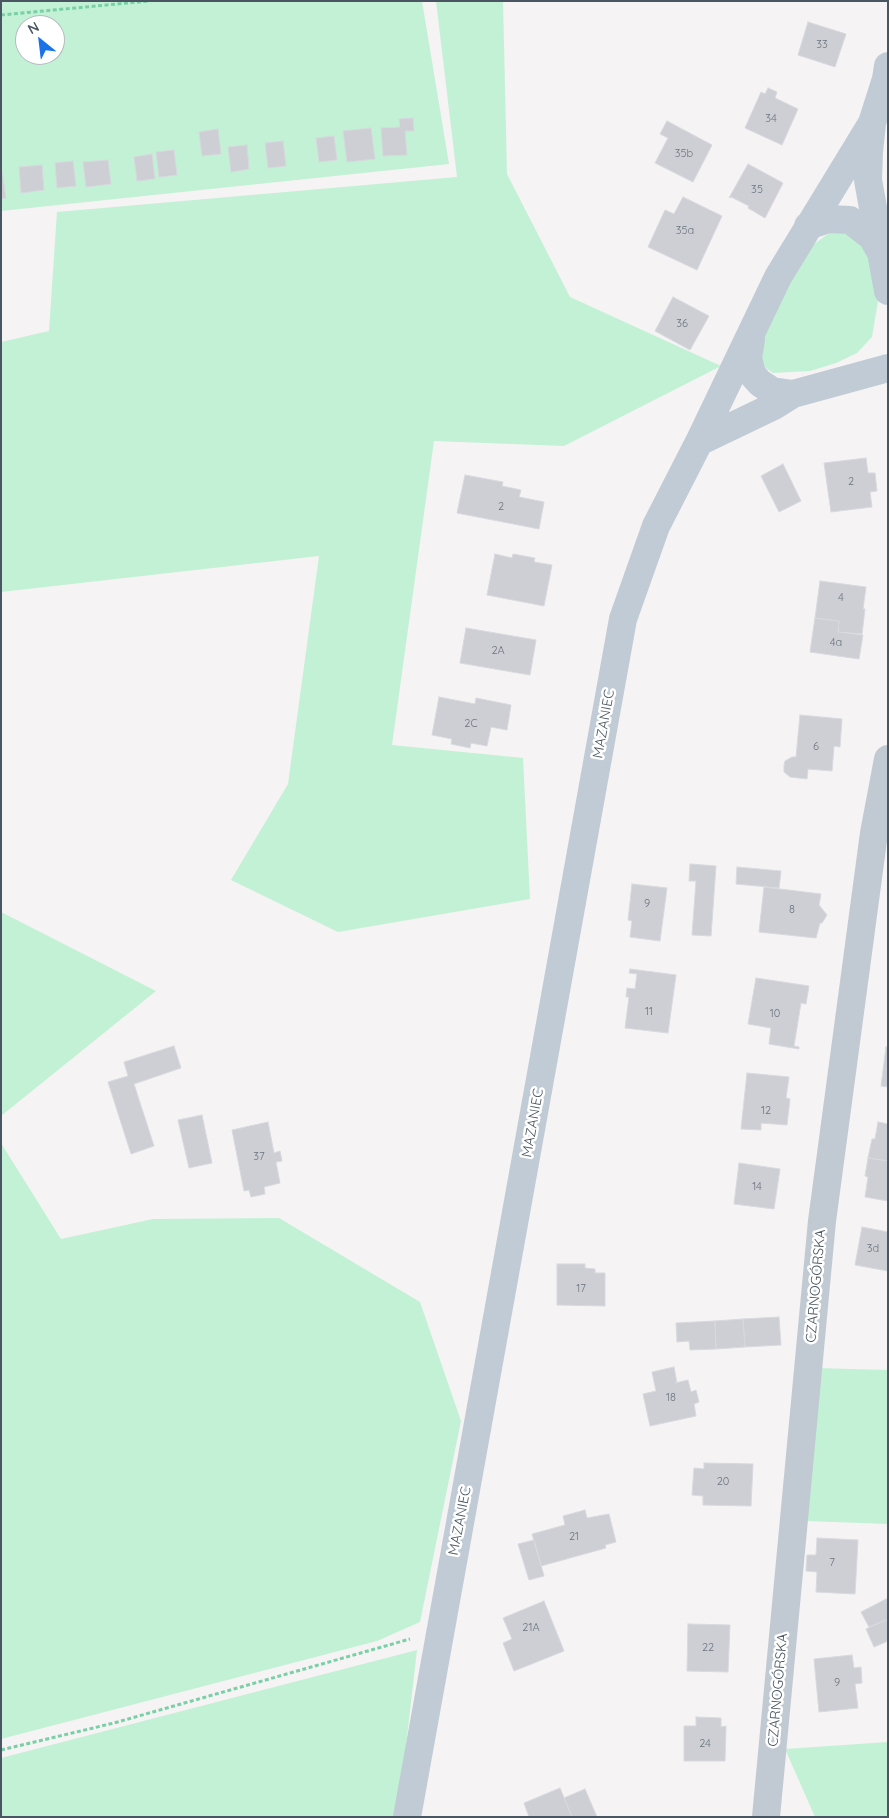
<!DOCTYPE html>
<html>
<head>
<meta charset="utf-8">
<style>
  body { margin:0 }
  #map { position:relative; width:889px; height:1818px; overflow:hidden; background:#f5f3f3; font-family:Quicksand,sans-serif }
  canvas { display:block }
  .frame { position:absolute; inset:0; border:2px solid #4a5661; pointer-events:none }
  .north { position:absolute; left:15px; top:15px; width:50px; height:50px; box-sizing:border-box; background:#fff; border:1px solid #b7bbc0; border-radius:50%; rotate:331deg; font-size:14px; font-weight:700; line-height:20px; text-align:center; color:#4a5661 }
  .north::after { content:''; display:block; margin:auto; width:18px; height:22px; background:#1a73e8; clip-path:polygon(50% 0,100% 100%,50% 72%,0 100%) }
</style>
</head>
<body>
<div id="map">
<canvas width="889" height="1818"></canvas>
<div class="frame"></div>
<div class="north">N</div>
</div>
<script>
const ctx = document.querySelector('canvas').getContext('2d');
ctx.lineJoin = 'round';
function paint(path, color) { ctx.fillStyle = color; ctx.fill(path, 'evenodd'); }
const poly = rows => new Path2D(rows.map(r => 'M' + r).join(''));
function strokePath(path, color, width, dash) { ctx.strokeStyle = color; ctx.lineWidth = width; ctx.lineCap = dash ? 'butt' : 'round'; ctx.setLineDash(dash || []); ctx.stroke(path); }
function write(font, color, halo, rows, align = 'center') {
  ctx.font = font + ' Quicksand,sans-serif'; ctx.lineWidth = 5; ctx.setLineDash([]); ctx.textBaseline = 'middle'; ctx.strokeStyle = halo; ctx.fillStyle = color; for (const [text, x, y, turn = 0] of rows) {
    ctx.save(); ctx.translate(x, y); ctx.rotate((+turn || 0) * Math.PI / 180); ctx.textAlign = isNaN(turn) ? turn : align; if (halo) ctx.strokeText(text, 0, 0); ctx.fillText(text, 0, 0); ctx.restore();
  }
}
const green = poly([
  [1,1,422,1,449,164,1,211],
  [25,25,55,25,55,55,25,55],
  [436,1,503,1,507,174,570,297,721,366,564,446,434,441,392,745,523,758,530,899,338,932,231,880,288,784,319,556,1,592,1,342,49,331,57,212,457,177],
  [832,231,850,231,862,242,881,283,872,337,857,353,836,363,810,371,773,373,759,363,755,348,803,252],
  [1,912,156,991,1,1116],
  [1,1143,61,1239,153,1219,279,1218,420,1302,461,1421,420,1622,377,1641,1,1739],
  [815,1368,888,1370,888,1524,807,1521],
  [417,1650,404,1763,394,1817,1,1817,1,1758],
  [888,1742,888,1817,815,1817,785,1749]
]);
const building = poly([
  [808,22,846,34,835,67,798,55,808,22],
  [768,88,777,92,775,98,798,109,782,145,745,128,761,92,765,94,768,88],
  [413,118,414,131,405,131,407,155,383,156,381,128,400,127,399,119,413,118],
  [667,121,712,145,693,182,655,163,668,138,660,134,667,121],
  [371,128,375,159,347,162,343,131,371,128],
  [218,129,221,154,202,156,199,132,218,129],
  [334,136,337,160,319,162,316,138,334,136],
  [283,141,286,166,268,168,265,143,283,141],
  [247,145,249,169,231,172,228,147,247,145],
  [174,150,177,175,159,177,156,152,174,150],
  [152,154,155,179,137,181,134,157,152,154],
  [108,160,111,184,86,187,83,162,108,160],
  [73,161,76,186,57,188,55,163,73,161],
  [1,164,6,198,1,199,1,164],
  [748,164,783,183,765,218,748,208,749,206,731,197,729,198,748,164],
  [42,165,44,190,21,193,19,167,42,165],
  [683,197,722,216,697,270,648,247,665,210,674,214,683,197],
  [673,297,709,316,690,350,655,331,673,297],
  [866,458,868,473,875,473,877,491,870,492,872,507,831,512,824,463,866,458],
  [783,464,801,501,779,512,761,476,783,464],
  [465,475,503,482,502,486,521,490,519,497,544,502,539,529,457,513,465,475],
  [495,554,512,558,513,554,535,558,534,562,552,565,544,606,487,595,495,554],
  [820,581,866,587,863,609,865,609,862,634,838,632,839,621,815,618,820,581],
  [815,618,839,621,838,632,863,635,859,659,810,652,815,618],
  [466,628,536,640,530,675,460,663,466,628],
  [439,697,475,704,476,698,511,705,507,730,491,727,487,746,471,743,470,748,451,744,452,739,432,735,439,697],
  [800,715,842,719,840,747,834,746,832,771,808,769,807,779,790,777,784,772,784,765,785,761,792,757,796,757,800,715],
  [690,864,716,866,711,936,692,935,696,881,689,881,690,864],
  [737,867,781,871,779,888,736,884,737,867],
  [632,884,667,888,660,941,630,937,632,921,628,920,632,884],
  [764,887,821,894,819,905,827,915,822,923,820,923,816,938,759,932,764,887],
  [630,969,676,975,668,1033,625,1028,629,997,626,997,627,988,635,989,637,974,629,973,630,969],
  [756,978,809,986,806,1004,801,1003,794,1046,799,1047,799,1049,769,1044,771,1028,748,1024,756,978],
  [174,1046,181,1068,134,1084,154,1146,131,1154,108,1082,128,1076,124,1062,174,1046],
  [886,1047,888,1047,888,1087,881,1086,886,1047],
  [747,1073,789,1077,786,1098,790,1099,787,1125,761,1123,761,1130,741,1129,747,1073],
  [202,1115,212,1163,189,1168,178,1120,202,1115],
  [268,1122,274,1153,280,1151,282,1161,276,1162,280,1183,264,1187,265,1194,251,1197,249,1190,244,1191,232,1130,268,1122],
  [878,1122,888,1124,888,1161,868,1158,872,1139,875,1139,878,1122],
  [868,1158,888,1161,888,1201,865,1197,868,1177,865,1176,868,1158],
  [739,1163,780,1169,774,1209,734,1204,739,1163],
  [862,1227,888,1232,888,1271,855,1265,862,1227],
  [557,1264,585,1264,585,1268,595,1269,595,1273,605,1273,605,1306,557,1305,557,1264],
  [779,1317,781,1345,745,1347,743,1319,779,1317],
  [743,1319,745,1347,716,1349,715,1321,743,1319],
  [715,1321,716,1349,690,1350,689,1341,677,1342,676,1323,715,1321],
  [674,1367,677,1383,675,1383,688,1380,691,1392,696,1390,699,1402,694,1404,696,1416,650,1426,643,1394,656,1391,652,1372,674,1367],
  [704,1463,753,1464,751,1506,703,1505,703,1496,692,1495,694,1468,704,1469,704,1463],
  [585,1510,587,1518,609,1514,616,1542,605,1545,606,1548,541,1566,532,1534,565,1525,563,1516,585,1510],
  [817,1538,858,1540,855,1594,816,1592,817,1572,806,1571,807,1555,816,1555,817,1538],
  [534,1540,544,1576,529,1580,518,1544,534,1540],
  [888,1598,888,1619,869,1627,861,1612,888,1598],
  [544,1601,564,1651,514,1671,503,1643,512,1639,503,1618,544,1601],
  [888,1619,888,1641,874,1647,866,1629,888,1619],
  [688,1624,730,1625,728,1672,687,1671,688,1624],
  [852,1655,854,1668,861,1667,862,1683,855,1684,858,1708,819,1712,814,1659,852,1655],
  [696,1717,721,1718,721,1727,726,1726,725,1761,684,1761,684,1726,696,1726,696,1717],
  [560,1788,572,1817,529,1817,524,1803,560,1788],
  [585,1789,597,1817,572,1817,564,1798,585,1789]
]);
const path = poly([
  [1,15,149,1],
  [1,1750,114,1723,410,1639]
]);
const street = poly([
  [766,1817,822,1221,874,833,888,759]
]);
const secondary = poly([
  [888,66,886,79,872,123,869,152,868,180,888,291],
  [808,226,828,219,850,220,872,237,880,251],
  [751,339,748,358,752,374,760,383,772,391,793,394],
  [699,442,774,406,793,394,888,368],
  [407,1817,623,619,656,526,699,442,778,277,872,123]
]);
const numberNames = [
  ["33",822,45],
  ["34",771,119],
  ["35b",684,154],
  ["35",757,190],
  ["35a",685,231],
  ["36",682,324],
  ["2",851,482],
  ["2",501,507],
  ["4",841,598],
  ["4a",836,643],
  ["2A",498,651],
  ["2C",471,724],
  ["6",816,747],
  ["9",647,904],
  ["8",792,910],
  ["11",649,1012],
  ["10",775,1014],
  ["12",766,1111],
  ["37",259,1157],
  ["14",757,1187],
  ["3d",873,1249],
  ["17",581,1289],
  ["18",671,1398],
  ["20",723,1482],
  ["21",574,1537],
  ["7",832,1563],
  ["21A",531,1628],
  ["22",708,1648],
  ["9",837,1683],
  ["24",705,1744]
];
const streetNames = [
  ["MAZANIEC",604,724,-80],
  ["MAZANIEC",533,1123,-80],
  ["CZARNOGÓRSKA",816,1286,-85],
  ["MAZANIEC",460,1521,-79],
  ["CZARNOGÓRSKA",778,1690,-85]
];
paint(green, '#c3f1d5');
paint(building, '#cdcfd5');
strokePath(building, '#d7d9de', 1);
strokePath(path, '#7ad0a6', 3, [4, 2.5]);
strokePath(street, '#c1cad2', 28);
strokePath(secondary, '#c1cbd6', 28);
write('11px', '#6b747e', null, numberNames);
write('14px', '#4a5661', '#fff', streetNames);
</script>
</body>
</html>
